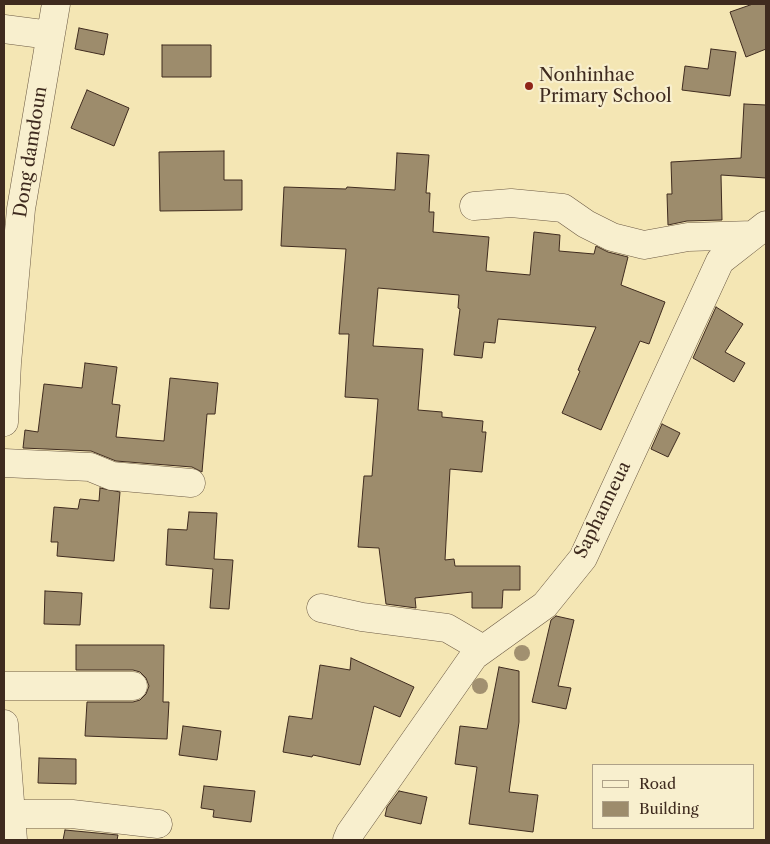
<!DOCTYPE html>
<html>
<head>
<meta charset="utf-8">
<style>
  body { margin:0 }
  #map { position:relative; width:770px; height:844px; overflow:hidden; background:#f4e6b4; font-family:"Libre Caslon Text",serif }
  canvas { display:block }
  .frame { position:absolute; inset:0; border:5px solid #3f2b1f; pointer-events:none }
  .legend { position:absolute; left:592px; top:764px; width:162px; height:65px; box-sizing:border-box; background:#f8efce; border:1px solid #aea188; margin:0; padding:6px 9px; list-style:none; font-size:15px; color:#3f2b1f }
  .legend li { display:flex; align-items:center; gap:10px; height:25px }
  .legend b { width:25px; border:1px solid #aea188 }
</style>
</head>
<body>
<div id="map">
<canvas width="770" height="844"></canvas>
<div class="frame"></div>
<ul class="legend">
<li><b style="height:6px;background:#f8efce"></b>Road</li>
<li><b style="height:14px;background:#9d8c6c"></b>Building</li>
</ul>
</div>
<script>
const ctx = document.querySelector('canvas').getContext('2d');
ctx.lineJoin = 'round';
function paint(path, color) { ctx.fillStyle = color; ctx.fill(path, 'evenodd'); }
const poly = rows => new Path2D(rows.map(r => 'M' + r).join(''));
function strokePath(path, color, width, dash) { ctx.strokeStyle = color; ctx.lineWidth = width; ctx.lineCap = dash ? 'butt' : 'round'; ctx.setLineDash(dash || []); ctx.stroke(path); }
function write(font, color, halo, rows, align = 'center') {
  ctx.font = font + ' "Libre Caslon Text",serif'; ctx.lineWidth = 4.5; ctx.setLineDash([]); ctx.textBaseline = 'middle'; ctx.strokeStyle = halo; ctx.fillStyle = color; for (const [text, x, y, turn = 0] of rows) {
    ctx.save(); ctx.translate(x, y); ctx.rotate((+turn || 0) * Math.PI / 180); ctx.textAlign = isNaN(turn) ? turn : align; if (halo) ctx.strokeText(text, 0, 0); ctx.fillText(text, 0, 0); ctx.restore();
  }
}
const building = poly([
  [753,4,766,4,766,49,746,57,730,12,753,4],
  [79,28,108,34,104,55,75,49,79,28],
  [162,45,211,45,211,77,162,77,162,45],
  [711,49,736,52,730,96,682,90,685,66,708,69,711,49],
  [87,90,129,108,114,146,71,128,87,90],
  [744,104,766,105,766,178,721,175,722,220,687,221,668,225,667,194,672,194,671,162,741,158,744,104],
  [224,151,224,180,242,180,242,210,160,211,159,152,224,151],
  [397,153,429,155,426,193,430,193,429,212,434,212,433,232,489,237,486,271,530,275,534,232,560,235,559,251,594,254,596,246,608,252,628,257,621,285,665,302,649,344,640,341,601,430,562,413,580,371,578,370,596,327,498,319,495,343,484,342,482,358,454,355,460,309,458,308,459,295,378,288,373,346,423,349,418,410,442,412,442,417,483,421,482,432,486,432,482,472,450,469,445,560,454,559,455,566,520,566,520,590,503,590,502,608,472,608,472,592,415,598,416,608,386,604,379,548,358,547,364,476,372,476,378,399,345,397,349,334,339,334,346,249,281,246,284,187,346,189,347,187,395,190,397,153],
  [716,307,743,324,725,352,745,363,734,382,693,358,716,307],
  [85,363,117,367,112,404,120,405,116,437,164,441,170,378,218,383,215,414,207,414,202,472,192,467,116,461,91,451,23,448,25,430,38,432,44,384,82,388,85,363],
  [662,424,680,433,668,457,651,449,662,424],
  [100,488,120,492,114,561,57,556,58,542,51,542,54,507,78,509,80,499,99,501,100,488],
  [189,512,217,513,214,559,233,560,229,609,210,608,213,569,166,565,168,529,187,530,189,512],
  [45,591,82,593,80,625,44,624,45,591],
  [556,616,574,620,558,686,571,688,566,709,532,702,551,620,556,616],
  [76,645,164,645,163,702,169,702,167,739,85,736,87,702,133,702,140,700,146,694,149,686,146,678,140,672,133,670,76,670,76,645],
  [351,658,414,687,400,717,374,706,360,765,313,755,312,757,283,752,289,716,312,719,320,665,350,670,351,658],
  [499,667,519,671,519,722,509,792,538,795,533,832,469,824,477,767,455,764,460,726,487,729,499,667],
  [183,726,221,731,217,760,179,755,183,726],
  [39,758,76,759,76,784,38,783,39,758],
  [204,786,255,791,251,822,213,817,214,810,201,808,204,786],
  [399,791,427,797,421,824,385,816,387,807,399,791],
  [65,830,118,835,117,840,63,840,65,830]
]);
const minor = poly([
  [4,29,50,35],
  [474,206,511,203,563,208,586,224,612,237,644,245,688,237,753,235],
  [4,422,7,363,21,209,56,4],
  [4,463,90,467,112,476,191,483],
  [321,608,362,617,447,628,483,649],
  [4,686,133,686],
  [4,724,13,840],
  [11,814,72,814,158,824],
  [347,840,350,833,474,656,545,605,583,558,720,261,766,225]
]);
const trees = [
  [522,653],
  [480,686]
];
const markers = [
  [529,86,5,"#8f2418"]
];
const poiNames = [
  ["Nonhinhae",539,76],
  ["Primary School",539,97]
];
const streetNames = [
  ["Dong damdoun",31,152,-81],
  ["Saphanneua",603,510,-64]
];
paint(building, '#9d8c6c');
strokePath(building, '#3f2b1f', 1);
strokePath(minor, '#6c5a44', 29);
strokePath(minor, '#f8efce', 28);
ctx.fillStyle = '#a19070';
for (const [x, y] of trees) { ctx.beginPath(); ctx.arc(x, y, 8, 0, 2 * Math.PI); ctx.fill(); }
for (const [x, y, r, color] of markers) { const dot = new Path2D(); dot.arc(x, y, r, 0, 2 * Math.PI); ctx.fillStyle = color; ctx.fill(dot); strokePath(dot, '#f8efce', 2); }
write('18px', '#3f2b1f', '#f8efce', poiNames, 'left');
write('18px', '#3f2b1f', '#f8efce', streetNames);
</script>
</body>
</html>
